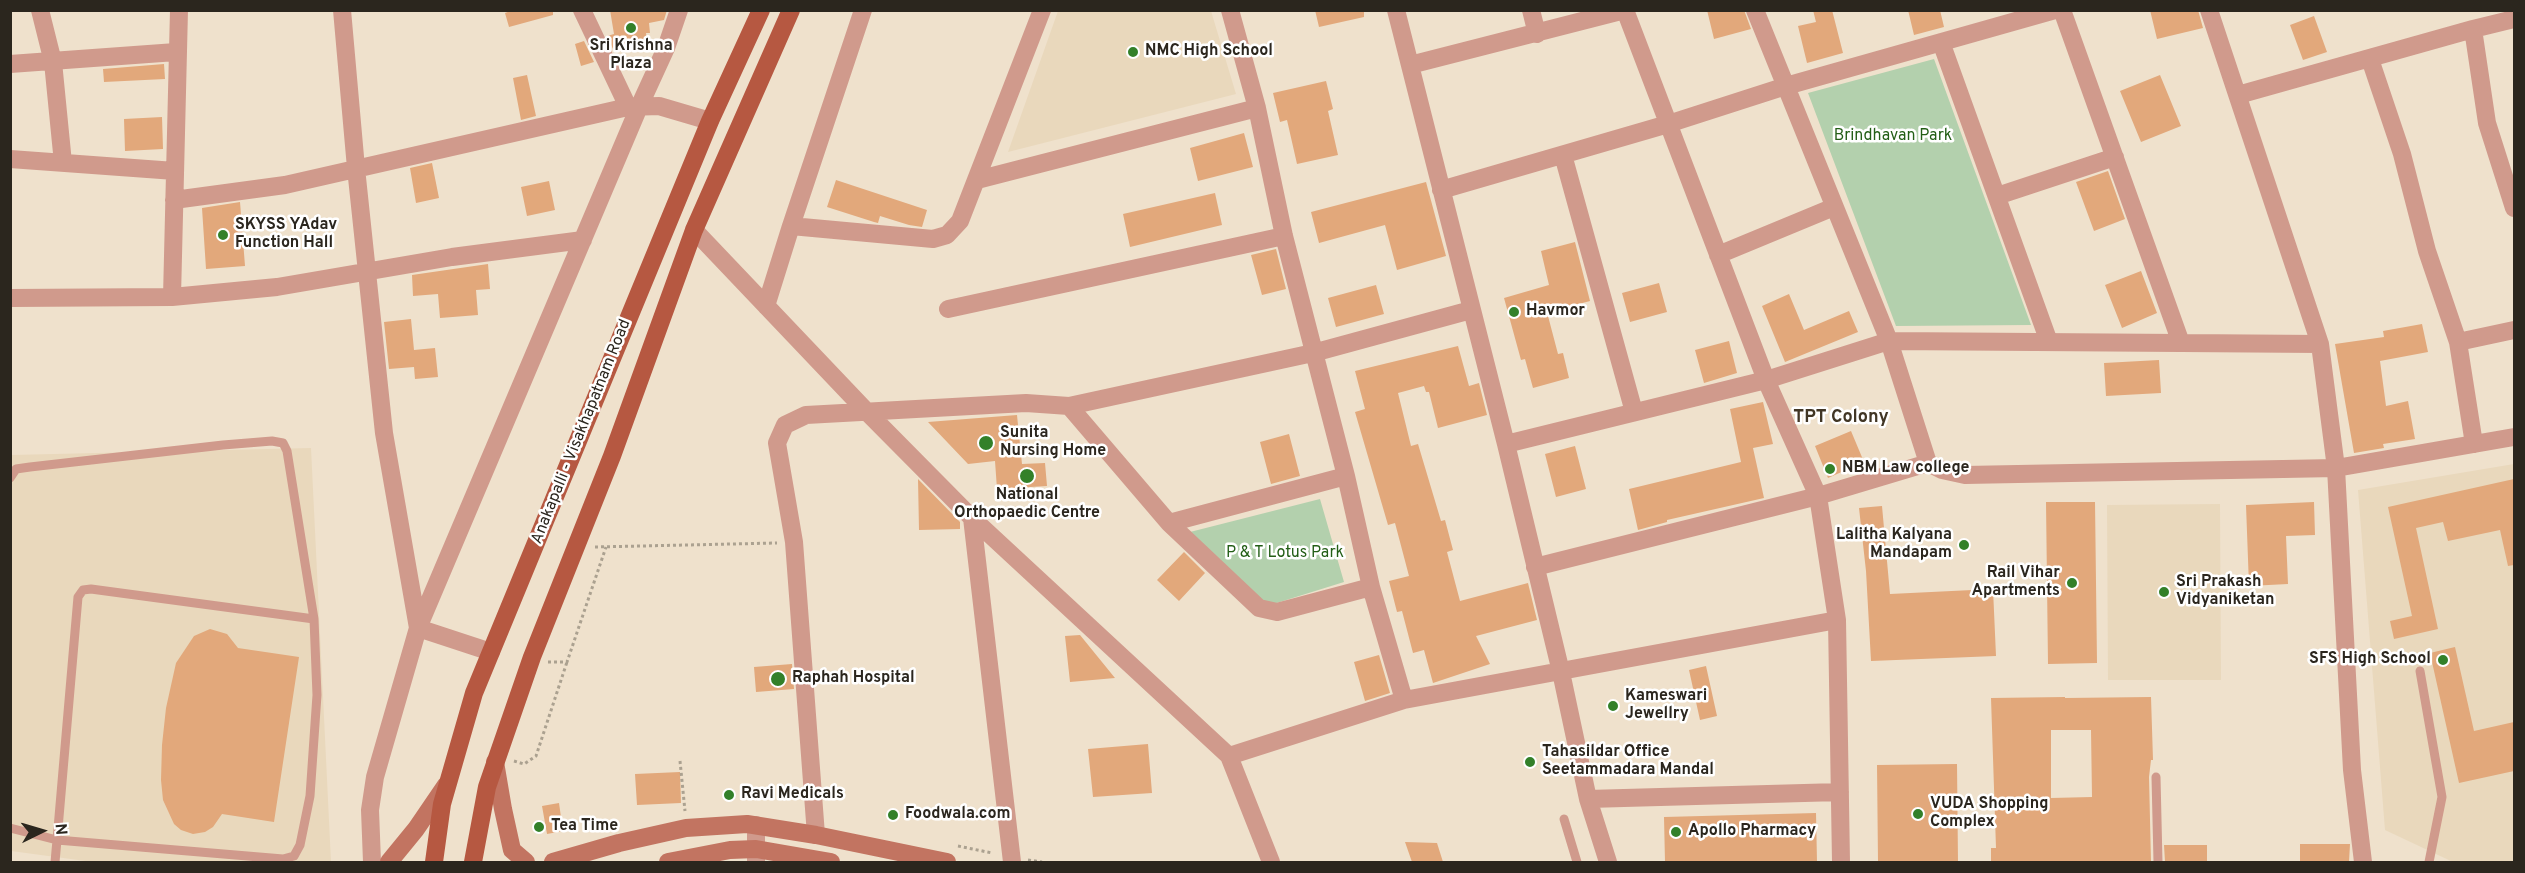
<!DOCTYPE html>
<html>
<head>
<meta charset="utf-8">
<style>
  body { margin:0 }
  #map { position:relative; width:2525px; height:873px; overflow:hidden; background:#efe1cc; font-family:Overpass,sans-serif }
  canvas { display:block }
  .frame { position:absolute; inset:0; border:12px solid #2b261e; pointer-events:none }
  .north { position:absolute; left:12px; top:801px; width:60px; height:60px; -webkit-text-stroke:4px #fff; paint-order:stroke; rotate:85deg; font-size:16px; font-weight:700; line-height:24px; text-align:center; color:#2b261e }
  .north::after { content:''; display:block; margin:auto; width:21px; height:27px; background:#2b261e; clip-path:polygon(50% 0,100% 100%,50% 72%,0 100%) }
</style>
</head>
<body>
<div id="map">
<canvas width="2525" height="873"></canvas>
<div class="frame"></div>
<div class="north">N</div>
</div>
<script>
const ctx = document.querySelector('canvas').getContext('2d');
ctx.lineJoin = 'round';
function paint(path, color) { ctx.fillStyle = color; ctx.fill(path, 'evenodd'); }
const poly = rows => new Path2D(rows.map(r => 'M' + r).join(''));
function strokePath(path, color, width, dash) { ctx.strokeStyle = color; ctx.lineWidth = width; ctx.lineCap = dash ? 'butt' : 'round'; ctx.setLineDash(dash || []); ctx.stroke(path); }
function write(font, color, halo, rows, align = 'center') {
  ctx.font = font + ' Overpass,sans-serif'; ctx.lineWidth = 5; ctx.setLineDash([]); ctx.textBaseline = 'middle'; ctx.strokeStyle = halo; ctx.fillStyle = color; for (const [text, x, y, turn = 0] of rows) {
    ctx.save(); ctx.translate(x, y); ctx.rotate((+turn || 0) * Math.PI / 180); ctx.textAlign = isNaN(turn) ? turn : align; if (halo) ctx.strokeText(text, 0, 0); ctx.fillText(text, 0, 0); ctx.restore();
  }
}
const built = poly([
  [1058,11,1211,11,1236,94,1008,152],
  [311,448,331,862,93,862,11,851,11,455],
  [2514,464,2514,862,2453,862,2385,830,2358,490],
  [2220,504,2221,680,2108,680,2107,505]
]);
const green = poly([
  [1934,59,2031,325,1896,326,1808,93],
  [1320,499,1344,582,1267,606,1190,532]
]);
const building = poly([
  [513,10,553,10,553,15,509,27,505,13],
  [610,10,667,10,664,20,649,23,650,33,646,33,647,40,644,41,644,46,614,51,607,36,614,34],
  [1315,10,1364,10,1364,17,1319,27],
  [1707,10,1744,10,1751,29,1714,39],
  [1813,10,1832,10,1843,53,1807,63,1798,26,1816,22],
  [1908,10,1940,10,1944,27,1914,35],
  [2150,10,2198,10,2203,28,2157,39],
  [2314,16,2327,52,2303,60,2290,25],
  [584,41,594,62,581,66,575,44],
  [164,64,165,79,104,82,103,69],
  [527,75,536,116,521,120,513,78],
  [2160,75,2181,126,2141,142,2120,91],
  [1326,81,1333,109,1328,111,1338,155,1297,164,1287,120,1280,122,1273,93],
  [162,117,163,149,125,151,124,119],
  [1244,133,1253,167,1198,181,1190,148],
  [432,163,439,198,416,203,410,168],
  [2108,171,2125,219,2094,231,2076,182],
  [836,180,927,210,922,227,909,225,880,216,878,223,874,222,827,207],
  [549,181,555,210,527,216,521,187],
  [1426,182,1446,256,1397,270,1385,225,1319,243,1311,212],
  [1215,193,1222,225,1130,247,1123,214],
  [240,202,245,266,206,269,202,208],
  [1575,242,1590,301,1549,312,1548,316,1558,354,1563,353,1569,378,1533,388,1525,359,1521,360,1504,298,1549,285,1541,251],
  [1276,249,1286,289,1262,295,1251,255],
  [488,264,490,289,476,290,478,315,440,318,438,294,413,296,412,275],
  [2141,271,2157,313,2122,328,2105,285],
  [1659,283,1667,312,1630,322,1622,293],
  [1376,285,1384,314,1336,327,1328,298],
  [1789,294,1804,330,1849,311,1858,332,1785,362,1762,306],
  [411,319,414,350,435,348,438,377,415,379,414,367,389,369,384,322],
  [2422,324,2428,352,2380,361,2386,406,2408,401,2415,439,2383,444,2384,448,2354,453,2335,344,2384,337,2383,331],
  [1729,341,1737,373,1704,383,1695,350],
  [1458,346,1469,386,1479,383,1487,415,1438,428,1429,392,1426,392,1424,386,1398,393,1411,446,1418,444,1441,521,1445,520,1453,550,1447,552,1460,601,1528,583,1537,620,1476,636,1490,664,1433,683,1424,650,1413,653,1402,611,1397,612,1389,581,1409,576,1395,523,1388,525,1355,412,1365,409,1355,371],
  [2159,360,2161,393,2106,396,2104,363],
  [1763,402,1773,444,1753,448,1764,498,1667,520,1667,522,1638,530,1629,489,1741,462,1730,409],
  [1017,415,1022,464,1045,463,1047,486,997,489,995,461,968,464,928,422],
  [1851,431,1864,462,1828,478,1815,446],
  [1289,434,1300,476,1271,484,1260,442],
  [1575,446,1586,489,1556,497,1545,454],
  [918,479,960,522,960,529,919,530],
  [2514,479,2514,565,2508,566,2500,530,2448,541,2443,522,2416,528,2438,629,2394,639,2390,621,2412,616,2388,507],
  [2046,502,2095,502,2097,663,2048,664],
  [2314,502,2315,535,2286,536,2288,584,2249,586,2246,505],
  [1882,506,1890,594,1993,589,1996,656,1871,661,1866,571,1859,508],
  [1184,552,1205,573,1179,601,1157,580],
  [210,629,227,634,238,648,299,657,274,822,222,814,213,827,205,832,193,834,181,830,174,824,163,800,161,780,162,745,166,708,176,663,194,636],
  [1080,635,1115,678,1070,682,1065,636],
  [2455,647,2474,731,2514,722,2514,771,2459,783,2430,653],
  [1379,655,1390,693,1365,701,1354,662],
  [792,664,794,689,756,692,754,667],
  [1706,666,1717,716,1700,720,1689,670],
  [2065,697,2065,698,2151,697,2153,760,2151,760,2149,777,2151,862,1991,862,1991,848,1996,848,1991,698],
  [2051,730,2091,730,2092,797,2051,798],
  [1148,744,1152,793,1093,797,1088,749],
  [1957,764,1958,862,1878,862,1877,765],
  [680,772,681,803,637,805,635,774],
  [559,803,563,831,547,834,542,806],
  [1816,813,1817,862,1665,862,1664,817],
  [1405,842,1437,843,1443,862,1412,862],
  [2300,844,2350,844,2349,862,2300,862],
  [2164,845,2207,845,2207,862,2165,862]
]);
const path = poly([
  [595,547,777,543],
  [548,662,567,662,606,547],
  [514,761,524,764,536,756,567,662],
  [680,761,685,811],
  [958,846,992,853],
  [1028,860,1042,862]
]);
const service = poly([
  [10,478,16,469,30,467,223,445,272,441,283,443,287,451,314,619],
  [2420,671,2442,797,2429,862],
  [2156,777,2158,862],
  [1564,819,1577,862],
  [10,828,57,840,283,859,294,856,300,845,310,796,317,695,314,619,91,589,83,590,78,597,57,840,55,862]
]);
const minor = poly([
  [40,10,53,62,63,163],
  [342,10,356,168,384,433,418,628,491,652],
  [582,10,628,107,659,106,710,121],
  [863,10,791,226,933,239,947,235,960,221,1042,10],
  [1230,10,1257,108,1284,236,1346,476,1371,587,1404,700,1837,620],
  [1396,10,1506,444,1561,672,1588,799,1608,862],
  [1531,10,1537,34],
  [1625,10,1766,380,1818,496,1837,620,1841,862],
  [2062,10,2181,343,2320,344],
  [2209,10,2320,344,2336,468,2352,770,2363,862],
  [2473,29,2487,123,2514,208],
  [1941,42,2049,342],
  [2370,59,2402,154,2427,251,2458,342,2474,444],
  [10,64,176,52],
  [1410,65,1625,10],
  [2238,95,2473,29,2514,19],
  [1563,155,1634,412],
  [10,159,175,171],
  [977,180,1257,108],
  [1441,190,1668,124,1786,86,2055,10],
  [1997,196,2115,157],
  [174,200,285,185,628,107],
  [694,230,868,413,972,518,1229,756,1271,862],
  [1718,255,1834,207],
  [172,297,277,287,452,257,583,240],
  [10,298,172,297,179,10],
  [766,306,791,226],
  [948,309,1284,236],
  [2458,342,2514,330],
  [1069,406,1169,523,1259,608,1277,612,1371,587],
  [1506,444,1766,380,1889,341,2181,343],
  [1928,463,1942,470,1965,475,2336,468,2514,437],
  [972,518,1012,862],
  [1169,523,1346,476],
  [1535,567,1818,496,1928,463,1889,341,1755,10],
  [1229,756,1404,700],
  [1588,799,1840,792],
  [816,835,794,542,777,443,785,425,806,415,1026,403,1069,406,1313,353,1471,310],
  [372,862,370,810,375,777,418,628,639,107,666,48,679,10],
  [756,862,756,825]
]);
const secondary = poly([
  [495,762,503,809,512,850,526,862],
  [389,862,416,829,446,785],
  [553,862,619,843,686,828,747,824,816,835,947,862],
  [668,862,730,850,756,849,831,862]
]);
const primary = poly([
  [434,862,442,804,474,693,710,121,761,10],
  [473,862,487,787,532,657,612,456,694,230,791,10]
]);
const markers = [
  [631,28,6,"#338029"],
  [1133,52,6,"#338029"],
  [223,235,6,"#338029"],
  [1514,312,6,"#338029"],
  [986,443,8,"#338029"],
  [1830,469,6,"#338029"],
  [1027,476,8,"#338029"],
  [1964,545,6,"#338029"],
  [2072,583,6,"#338029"],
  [2164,592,6,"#338029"],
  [2443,660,6,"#338029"],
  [778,679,8,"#338029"],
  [1613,706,6,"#338029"],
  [1530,762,6,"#338029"],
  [729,795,6,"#338029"],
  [1918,814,6,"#338029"],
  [893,815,6,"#338029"],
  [539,827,6,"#338029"],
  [1676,832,6,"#338029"]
];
const poiNames = [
  ["Sri Krishna",631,47,"center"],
  ["Plaza",631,65,"center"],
  ["NMC High School",1145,52],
  ["SKYSS YAdav",235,226],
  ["Function Hall",235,244],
  ["Havmor",1526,312],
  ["Sunita",1000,434],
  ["Nursing Home",1000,452],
  ["NBM Law college",1842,469],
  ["National",1027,496,"center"],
  ["Orthopaedic Centre",1027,514,"center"],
  ["Lalitha Kalyana",1952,536,"right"],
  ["Mandapam",1952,554,"right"],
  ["Rail Vihar",2060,574,"right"],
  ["Apartments",2060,592,"right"],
  ["Sri Prakash",2176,583],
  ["Vidyaniketan",2176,601],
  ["SFS High School",2431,660,"right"],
  ["Raphah Hospital",792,679],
  ["Kameswari",1625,697],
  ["Jewellry",1625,715],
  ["Tahasildar Office",1542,753],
  ["Seetammadara Mandal",1542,771],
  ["Ravi Medicals",741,795],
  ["VUDA Shopping",1930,805],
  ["Complex",1930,823],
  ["Foodwala.com",905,815],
  ["Tea Time",551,827],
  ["Apollo Pharmacy",1688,832]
];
const parkNames = [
  ["Brindhavan Park",1893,137],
  ["P & T Lotus Park",1285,554]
];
const streetNames = [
  ["Anakapalli - Visakhapatnam Road",582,432,-68]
];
const neighbourhoodNames = [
  ["TPT Colony",1841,418]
];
paint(built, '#e9d8bc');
paint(green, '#b3d0ad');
paint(building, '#e2a87b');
strokePath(path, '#aba190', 3, [3, 3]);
strokePath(service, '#d09a8c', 9);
strokePath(minor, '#d09a8c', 18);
strokePath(secondary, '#c27461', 18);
strokePath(primary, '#b65841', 18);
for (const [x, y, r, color] of markers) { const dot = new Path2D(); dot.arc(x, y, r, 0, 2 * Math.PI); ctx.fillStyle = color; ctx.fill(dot); strokePath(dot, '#fff', 2); }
write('bold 16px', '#2b261e', '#fff', poiNames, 'left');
write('16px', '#235e16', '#fff', parkNames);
write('16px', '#2b261e', '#fff', streetNames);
write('bold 18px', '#413625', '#fff', neighbourhoodNames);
</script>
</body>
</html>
